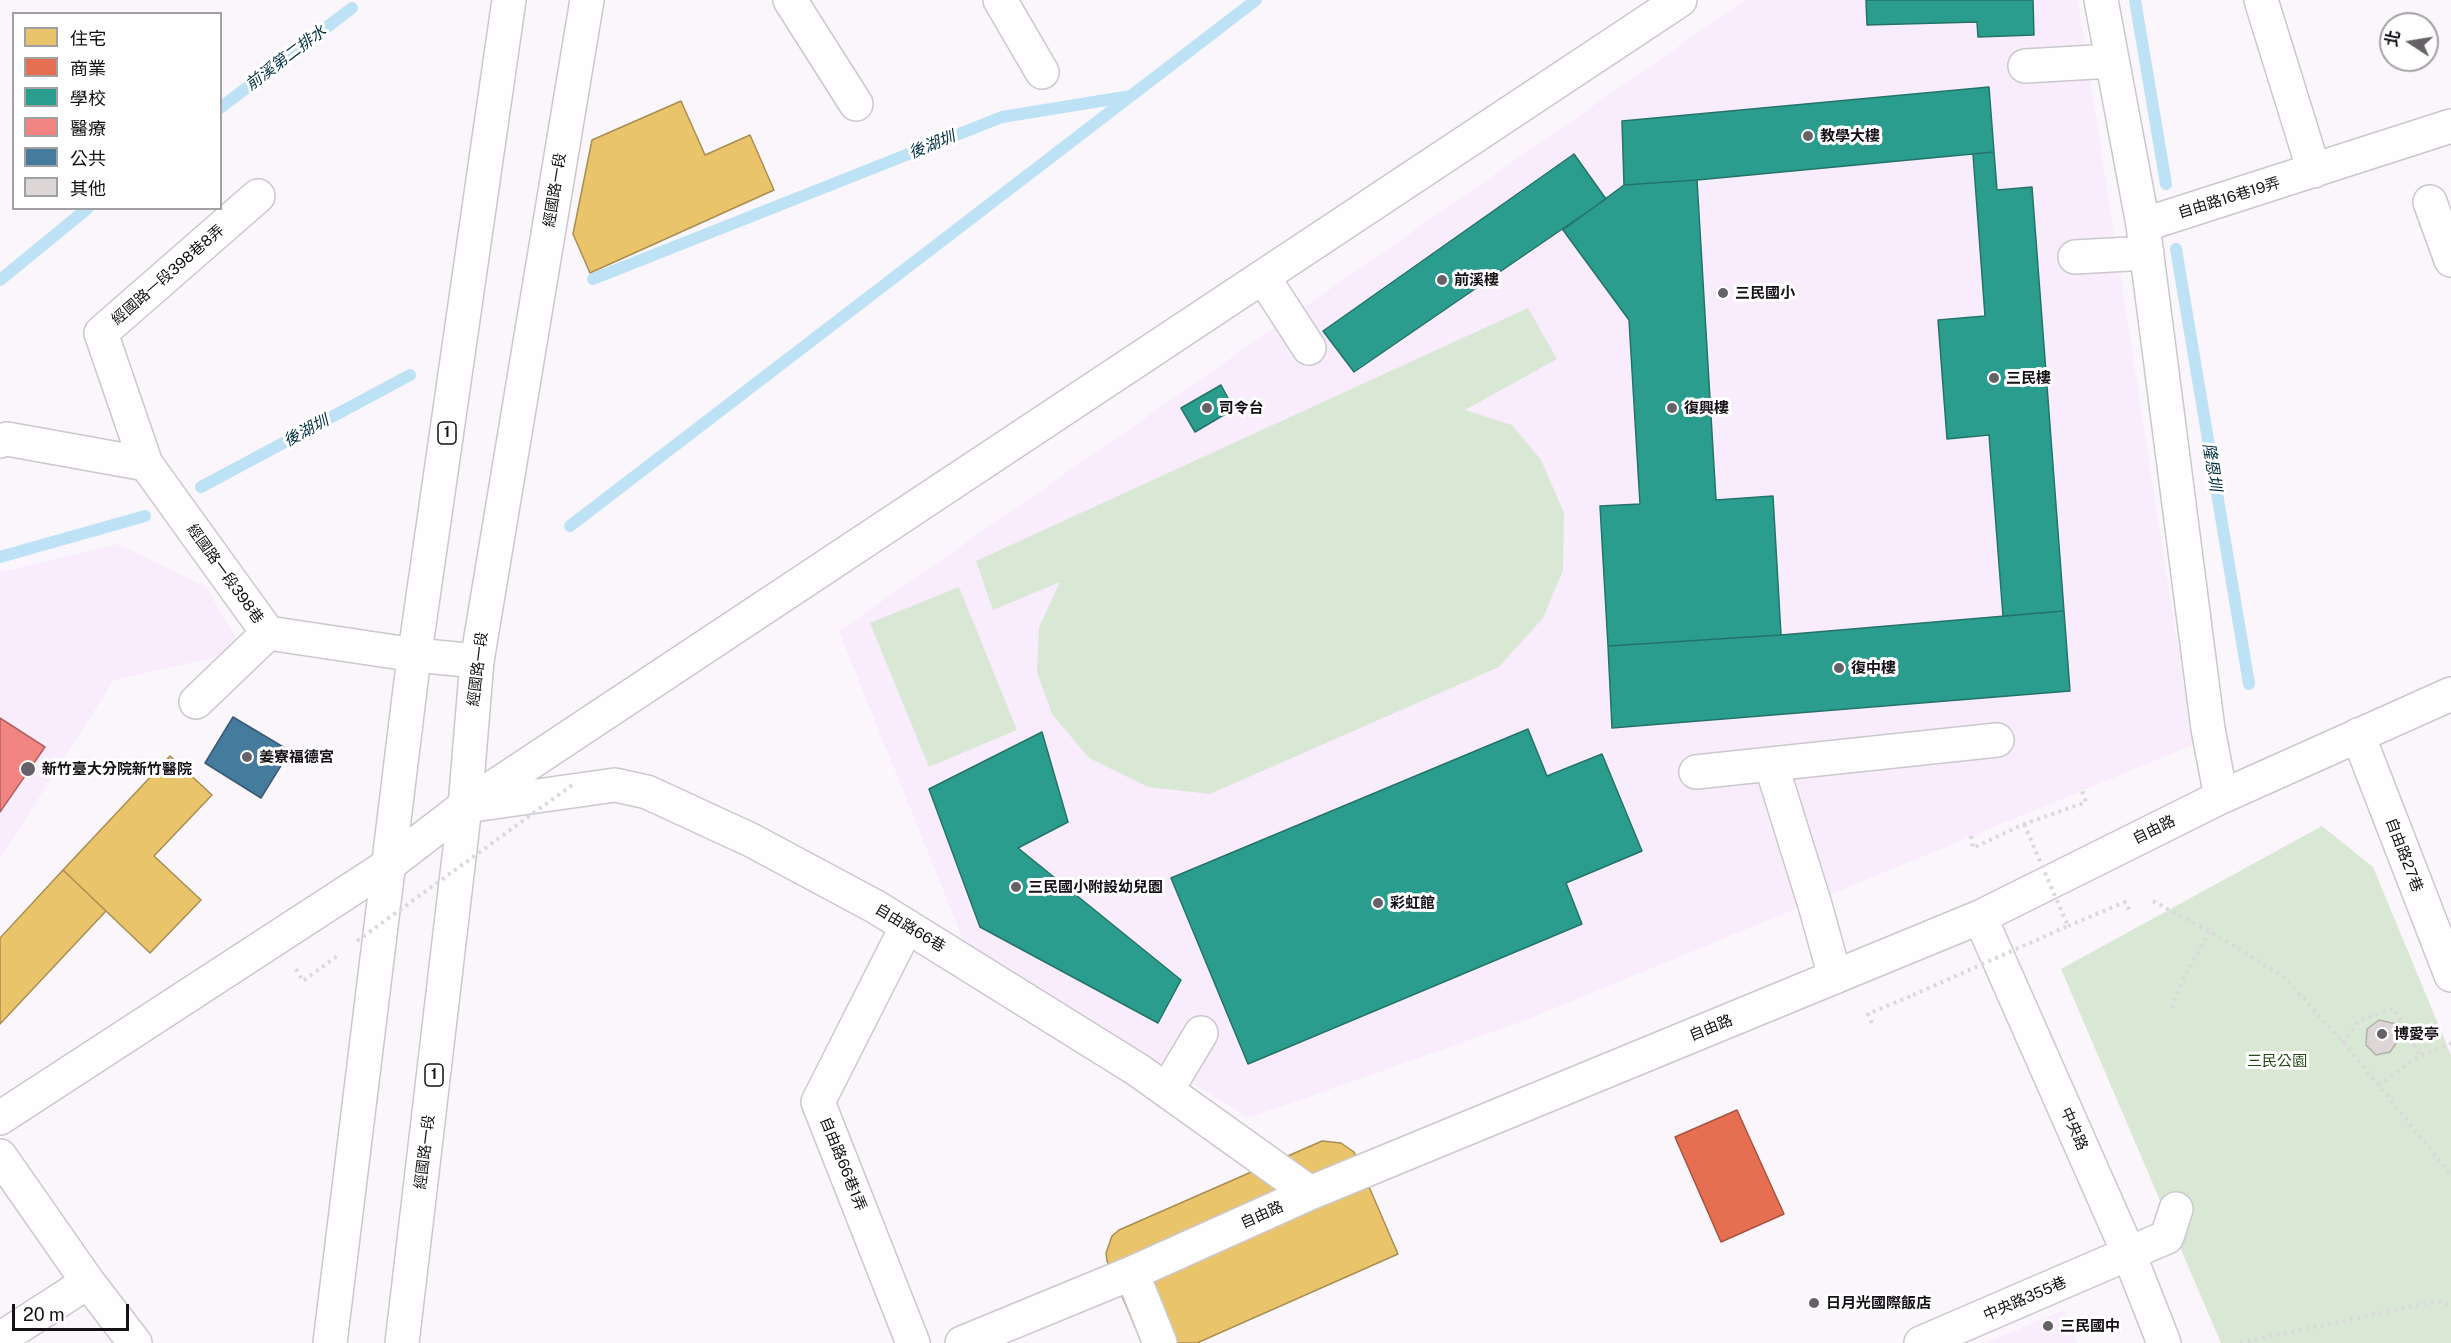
<!DOCTYPE html>
<html>
<head>
<meta charset="utf-8">
<style>
  body { margin:0 }
  #map { position:relative; width:2451px; height:1343px; overflow:hidden; background:#fbf6fc; font-family:"Public Sans","Noto Sans TC",sans-serif }
  canvas { display:block }
  .legend { position:absolute; left:12px; top:12px; width:210px; height:198px; box-sizing:border-box; background:#fff; border:2px solid #a1a0a2; margin:0; padding:8px 10px; list-style:none; font-size:18px; color:#151117 }
  .legend li { display:flex; align-items:center; gap:12px; height:30px }
  .legend b { width:30px; border:2px solid #a1a0a2 }
  .north { position:absolute; left:2379px; top:12px; width:60px; height:60px; box-sizing:border-box; background:#fff; border:2px solid #a1a0a2; border-radius:50%; rotate:282deg; font-size:16px; font-weight:700; line-height:24px; text-align:center; color:#151117 }
  .north::after { content:''; display:block; margin:auto; width:21px; height:27px; background:#666167; clip-path:polygon(50% 0,100% 100%,50% 72%,0 100%) }
  .scale { position:absolute; left:12px; top:1304px; width:117px; height:27px; box-sizing:border-box; border:3px solid #151117; border-top:0; padding-left:8px; font-size:18px; line-height:21px; white-space:nowrap; color:#151117; -webkit-text-stroke:4px #fff; paint-order:stroke }
</style>
</head>
<body>
<div id="map">
<canvas width="2451" height="1343"></canvas>
<ul class="legend">
<li><b style="height:16px;background:#e9c46a"></b>住宅</li>
<li><b style="height:16px;background:#e76f51"></b>商業</li>
<li><b style="height:16px;background:#2a9d8f"></b>學校</li>
<li><b style="height:16px;background:#f28482"></b>醫療</li>
<li><b style="height:16px;background:#457b9d"></b>公共</li>
<li><b style="height:16px;background:#dcd6d7"></b>其他</li>
</ul>
<div class="north">北</div>
<div class="scale">20 m</div>
</div>
<script>
const ctx = document.querySelector('canvas').getContext('2d');
ctx.lineJoin = 'round';
function paint(path, color) { ctx.fillStyle = color; ctx.fill(path, 'evenodd'); }
const poly = rows => new Path2D(rows.map(r => 'M' + r).join(''));
function strokePath(path, color, width, dash) { ctx.strokeStyle = color; ctx.lineWidth = width; ctx.lineCap = dash ? 'butt' : 'round'; ctx.setLineDash(dash || []); ctx.stroke(path); }
function write(font, color, halo, rows, align = 'center') {
  ctx.font = font + ' "Public Sans","Noto Sans TC",sans-serif'; ctx.lineWidth = 6; ctx.setLineDash([]); ctx.textBaseline = 'middle'; ctx.strokeStyle = halo; ctx.fillStyle = color; for (const [text, x, y, turn = 0] of rows) {
    ctx.save(); ctx.translate(x, y); ctx.rotate((+turn || 0) * Math.PI / 180); ctx.textAlign = isNaN(turn) ? turn : align; if (halo) ctx.strokeText(text, 0, 0); ctx.fillText(text, 0, 0); ctx.restore();
  }
}
const built = poly([
  [1745,0,2078,0,2193,745,1526,1020,1249,1118,966,947,839,631],
  [118,544,206,587,244,651,114,680,0,859,0,572],
  [2064,1310,2077,1343,1986,1343]
]);
const green = poly([
  [1528,308,1557,359,1465,410,1512,425,1541,460,1564,513,1563,570,1543,618,1499,667,1210,794,1148,787,1089,758,1052,714,1037,672,1039,627,1060,582,993,610,976,561],
  [959,587,1017,730,929,767,870,623],
  [2322,826,2373,867,2451,1055,2451,1343,2221,1343,2061,969]
]);
const homes = poly([
  [681,101,705,155,750,135,774,190,590,273,573,234,592,140,681,101],
  [170,756,212,795,154,856,201,900,150,953,63,870,170,756],
  [63,870,106,911,0,1024,0,938,63,870],
  [1322,1141,1341,1143,1354,1152,1398,1254,1197,1343,1142,1343,1107,1261,1106,1253,1112,1236,1119,1230,1322,1141]
]);
const shops = poly([
  [1737,1110,1784,1214,1721,1242,1675,1137,1737,1110]
]);
const schools = poly([
  [1866,0,2033,0,2034,35,1978,37,1977,22,1867,25,1866,0],
  [1989,87,1994,152,1697,180,1624,185,1622,121,1989,87],
  [1994,152,1997,190,2032,187,2064,611,2003,616,1989,435,1947,439,1938,320,1985,316,1973,154,1994,152],
  [1574,154,1606,199,1354,372,1323,331,1574,154],
  [1697,180,1716,500,1773,496,1781,635,1608,646,1600,506,1640,504,1629,320,1563,230,1624,185,1697,180],
  [1221,385,1234,409,1195,432,1181,408,1221,385],
  [2064,611,2070,691,1612,728,1608,646,1781,635,2064,611],
  [1528,729,1547,776,1602,754,1642,851,1566,883,1582,924,1248,1064,1171,878,1528,729],
  [1042,732,1068,822,1018,848,1181,980,1158,1023,980,927,929,789,1042,732]
]);
const health = poly([
  [0,718,45,747,0,812,0,718]
]);
const public = poly([
  [233,717,290,751,261,798,205,763,233,717]
]);
const stream = poly([
  [2135,0,2166,184],
  [220,108,352,8],
  [2176,249,2249,684],
  [593,279,1002,117,1131,96],
  [0,280,88,208],
  [201,487,410,375],
  [570,526,1256,0],
  [0,557,145,516]
]);
const building = poly([
  [2379,1020,2396,1024,2399,1039,2390,1052,2376,1055,2366,1045,2367,1029,2379,1020]
]);
const path = poly([
  [1971,836,1973,848,2024,824,2086,802,2081,788],
  [2153,901,2228,942,2283,976,2349,1049,2451,1175],
  [2068,926,2125,902,2131,913],
  [296,969,303,981,340,954],
  [2172,1008,2182,981,2209,932],
  [1872,1023,1868,1014,1913,995],
  [2343,1043,2360,1020,2394,1009,2420,1056],
  [2378,1085,2420,1056,2451,1043],
  [2240,1343,2437,1301,2451,1305]
]);
const minor = poly([
  [790,0,856,104],
  [1000,0,1042,72],
  [2101,0,2143,225,2208,729,2221,797],
  [2261,0,2314,171],
  [2025,66,2112,61],
  [2430,202,2451,260],
  [2143,225,2451,126],
  [2075,257,2147,253],
  [1263,277,1309,348],
  [0,441,7,439,146,464,268,633,415,655,477,661],
  [146,464,101,333,258,196],
  [196,702,268,633],
  [2358,735,2451,975],
  [1771,764,1815,905,1835,977],
  [1696,772,1997,740],
  [473,805,615,785,647,792,751,840,876,907,1138,1070,1310,1193],
  [1980,917,2129,1254,2164,1343],
  [907,926,818,1102,913,1343],
  [1167,1090,1201,1033],
  [0,1118,387,866,465,806,1680,0],
  [0,1156,88,1282,135,1343],
  [1132,1273,1160,1343],
  [0,1339,88,1282],
  [962,1343,1132,1273,1310,1193,1980,917,2221,797,2451,694],
  [1921,1343,2167,1237,2176,1209]
]);
const major = poly([
  [330,1343,412,673,509,0],
  [402,1343,465,806,477,661,587,0]
]);
const pathBridge = poly([
  [357,941,575,783],
  [1913,995,2068,926,2024,824]
]);
const markers = [
  [1808,136,6,"#666167"],
  [1442,280,6,"#666167"],
  [1723,293,6,"#666167"],
  [1994,378,6,"#666167"],
  [1207,408,6,"#666167"],
  [1672,408,6,"#666167"],
  [1839,668,6,"#666167"],
  [247,757,6,"#666167"],
  [28,769,8,"#666167"],
  [1016,887,6,"#666167"],
  [1378,903,6,"#666167"],
  [2382,1034,6,"#666167"],
  [1814,1303,6,"#666167"],
  [2048,1326,6,"#666167"]
];
const shields = [
  [447,433,18],
  [434,1075,18]
];
const shieldNames = [
  ["1",447,433],
  ["1",434,1075]
];
const poiNames = [
  ["教學大樓",1820,136],
  ["前溪樓",1454,280],
  ["三民國小",1735,293],
  ["三民樓",2006,378],
  ["司令台",1219,408],
  ["復興樓",1684,408],
  ["復中樓",1851,668],
  ["姜寮福德宮",259,757],
  ["新竹臺大分院新竹醫院",42,769],
  ["三民國小附設幼兒園",1028,887],
  ["彩虹館",1390,903],
  ["博愛亭",2394,1034],
  ["日月光國際飯店",1826,1303],
  ["三民國中",2060,1326]
];
const streetNames = [
  ["經國路一段",555,190,-81],
  ["自由路16巷19弄",2229,198,-17],
  ["經國路一段398巷8弄",168,275,-41],
  ["經國路一段398巷",225,574,54],
  ["經國路一段",478,669,-83],
  ["自由路",2154,830,-26],
  ["自由路27巷",2404,855,69],
  ["自由路66巷",910,928,31],
  ["自由路",1711,1028,-22],
  ["中央路",2074,1129,66],
  ["經國路一段",425,1152,-83],
  ["自由路66巷1弄",843,1164,68],
  ["自由路",1262,1215,-24],
  ["中央路355巷",2025,1299,-23]
];
const parkNames = [
  ["三民公園",2277,1061]
];
const waterNames = [
  ["前溪第二排水",286,58,-37],
  ["後湖圳",932,145,-22],
  ["後湖圳",306,431,-28],
  ["隆恩圳",2212,467,81]
];
paint(built, '#f9edfd');
paint(green, '#d9e8d4');
paint(homes, '#e9c46a');
strokePath(homes, '#a98e51', 1.5);
paint(shops, '#e76f51');
strokePath(shops, '#a85340', 1.5);
paint(schools, '#2a9d8f');
strokePath(schools, '#24736b', 1.5);
paint(health, '#f28482');
strokePath(health, '#b06262', 1.5);
paint(public, '#457b9d');
strokePath(public, '#375b75', 1.5);
strokePath(stream, '#bde2f6', 12);
paint(building, '#dcd6d7');
strokePath(building, '#b3adae', 1.5);
strokePath(minor, '#cbc7cc', 36);
strokePath(major, '#cbc7cc', 36);
strokePath(path, '#dad8db', 4, [3, 4.5]);
strokePath(minor, '#fefeff', 33);
strokePath(major, '#fefeff', 33);
strokePath(pathBridge, '#dad8db', 4, [3, 4.5]);
for (const [x, y, r, color] of markers) { const dot = new Path2D(); dot.arc(x, y, r, 0, 2 * Math.PI); ctx.fillStyle = color; ctx.fill(dot); strokePath(dot, '#fff', 2); }
for (const [x, y, w] of shields) { const box = new Path2D(); box.roundRect(x - w / 2, y - 11, w, 22, 4.5); ctx.fillStyle = '#fff'; ctx.fill(box); strokePath(box, '#151117', 1.5); }
write('bold 14px', '#151117', null, shieldNames);
write('bold 15px', '#151117', '#fff', poiNames, 'left');
write('15px', '#151117', '#fff', streetNames);
write('15px', '#234c13', '#fff', parkNames);
write('italic 16px', '#003042', '#fff', waterNames);
</script>
</body>
</html>
